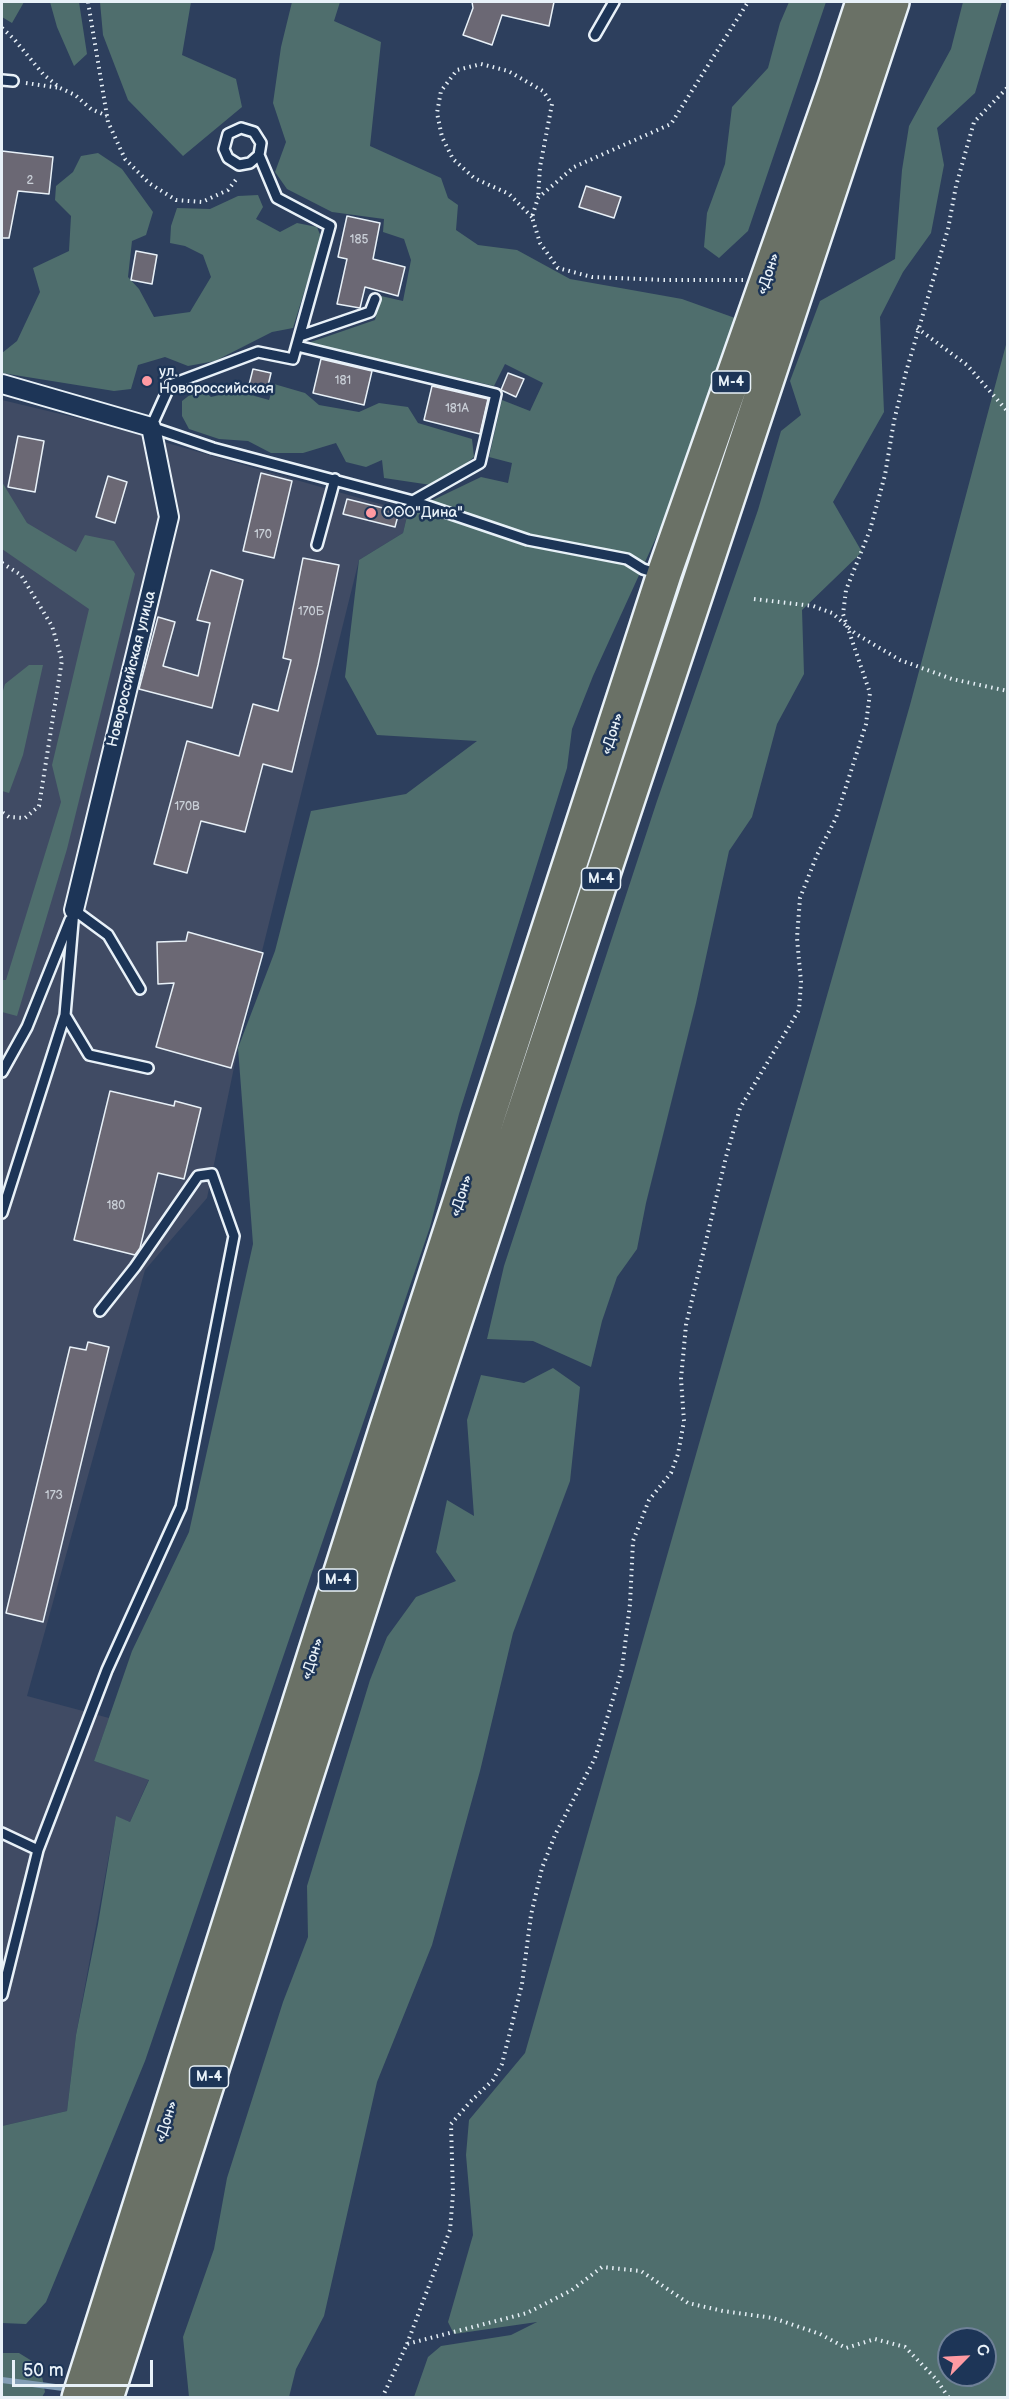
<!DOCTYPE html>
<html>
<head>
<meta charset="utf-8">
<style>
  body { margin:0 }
  #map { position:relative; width:1009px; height:2399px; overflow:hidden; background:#2d3f5d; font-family:"Balsamiq Sans",sans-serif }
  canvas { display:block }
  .frame { position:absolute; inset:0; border:3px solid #e8f1f8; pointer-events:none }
  .north { position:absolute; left:937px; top:2327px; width:60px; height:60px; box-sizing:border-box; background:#1d3557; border:2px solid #6e8097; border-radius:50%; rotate:66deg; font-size:16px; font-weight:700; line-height:24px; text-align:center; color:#e8f1f8 }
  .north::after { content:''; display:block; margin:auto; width:21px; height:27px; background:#ff9aa2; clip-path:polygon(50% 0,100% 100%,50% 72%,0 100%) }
  .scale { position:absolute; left:12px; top:2360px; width:141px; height:27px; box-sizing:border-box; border:3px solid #e8f1f8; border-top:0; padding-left:8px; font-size:18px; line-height:21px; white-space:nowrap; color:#e8f1f8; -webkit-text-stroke:4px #1d3557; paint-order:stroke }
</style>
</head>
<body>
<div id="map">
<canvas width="1009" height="2399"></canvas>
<div class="frame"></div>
<div class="north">С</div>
<div class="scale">50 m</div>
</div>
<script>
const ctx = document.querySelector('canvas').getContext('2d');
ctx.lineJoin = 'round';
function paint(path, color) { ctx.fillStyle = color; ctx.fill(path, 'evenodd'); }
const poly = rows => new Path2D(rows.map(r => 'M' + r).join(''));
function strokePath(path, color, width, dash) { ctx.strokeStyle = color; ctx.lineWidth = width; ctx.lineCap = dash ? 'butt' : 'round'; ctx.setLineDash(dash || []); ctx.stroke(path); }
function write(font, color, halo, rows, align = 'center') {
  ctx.font = font + ' "Balsamiq Sans",sans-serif'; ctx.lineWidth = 5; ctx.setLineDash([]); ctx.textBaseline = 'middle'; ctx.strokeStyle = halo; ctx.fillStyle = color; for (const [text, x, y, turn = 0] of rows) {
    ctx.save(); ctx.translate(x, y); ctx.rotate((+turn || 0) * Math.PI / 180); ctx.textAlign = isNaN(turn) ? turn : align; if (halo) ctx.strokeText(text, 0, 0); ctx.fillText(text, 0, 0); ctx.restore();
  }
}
const built = poly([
  [2,400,94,422,408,512,403,533,359,560,238,1048,207,1198,145,1270,27,1696,109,1718,94,1761,149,1779,130,1822,116,1817,76,2035,67,2111,2,2126]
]);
const green = poly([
  [2,2,24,2,12,23,2,17],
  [50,2,79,2,87,54,74,66,57,27],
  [100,2,191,2,182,55,236,79,242,107,183,156,128,100,103,35],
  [292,2,340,2,334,21,381,42,370,146,441,178,448,198,458,205,456,230,478,245,517,250,570,279,682,299,735,318,666,516,593,676,572,729,567,768,459,1114,430,1227,145,2061,46,2302,26,2324,2,2323,2,2126,67,2111,76,2035,98,1924,116,1816,130,1822,149,1780,94,1761,132,1651,189,1532,253,1244,238,1048,275,951,311,811,406,794,477,741,377,735,345,677,359,560,403,533,408,512,481,477,508,483,512,463,489,457,502,400,530,411,543,383,505,364,494,386,308,343,375,320,381,296,403,301,411,260,404,239,383,232,384,219,332,212,287,189,275,172,286,142,273,103,281,47],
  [789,2,826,2,748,231,719,258,704,247,707,213,725,164,732,107,768,68,780,23],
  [963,2,1002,2,975,93,937,128,944,165,931,233,903,272,880,317,884,412,833,502,862,552,802,610,804,674,777,724,752,817,729,851,696,1003,646,1203,637,1249,617,1277,602,1321,591,1367,533,1341,487,1339,504,1266,657,801,758,510,781,431,801,415,790,381,820,301,895,259,902,170,909,126,951,49],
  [98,153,122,169,153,212,146,235,132,241,128,277,139,289,154,317,190,312,211,277,203,255,185,246,170,243,171,226,177,208,210,209,238,196,258,195,263,207,256,219,280,232,297,223,317,227,321,237,293,328,272,332,215,361,188,366,165,357,138,365,131,389,114,391,2,373,2,353,17,341,40,292,33,268,69,251,71,216,55,200,56,186,73,172,81,156],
  [1007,341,1007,2397,414,2397,428,2357,441,2346,511,2335,537,2322,454,2334,448,2322,473,2235,466,2155,469,2120,525,2053,910,705],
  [949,2339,985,2339,985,2375,949,2375],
  [274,384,305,393,319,405,359,412,379,403,408,407,418,423,472,439,474,457,463,466,431,485,384,478,382,460,366,467,346,462,336,443,303,453,271,453,248,441,219,439,189,429,182,416,182,401,200,387,211,397,237,391,269,400],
  [2,482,27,523,76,552,85,535,114,541,135,574,67,849,17,1016,2,1012,2,980,6,980,61,802,52,765,89,609,2,549],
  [29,665,43,665,23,755,9,793,2,791,2,694,5,684],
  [553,1368,580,1387,570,1481,513,1633,480,1771,432,1945,377,2082,324,2316,296,2369,289,2397,189,2397,183,2337,214,2249,227,2178,283,2002,308,1937,307,1886,370,1680,387,1637,416,1597,456,1581,436,1552,447,1500,474,1516,467,1420,481,1375,524,1383],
  [2,2353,19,2353,40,2366,45,2392,42,2397,2,2397]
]);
const stream = poly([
  [2,2380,63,2388]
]);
const building = poly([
  [472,2,554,2,549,26,502,15,492,45,463,35,473,8,472,2],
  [2,151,53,157,49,194,18,191,9,238,2,238,2,151],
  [586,186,621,197,614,218,579,207,586,186],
  [347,216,380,223,373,259,405,267,398,296,365,287,360,308,337,304,347,259,338,257,347,216],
  [136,251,157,255,152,284,131,280,136,251],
  [321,359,372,371,364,405,313,393,321,359],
  [253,369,271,373,266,394,248,389,253,369],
  [508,373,524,379,516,397,501,390,508,373],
  [432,386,488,399,480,434,424,420,432,386],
  [18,436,44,441,35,492,8,487,18,436],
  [261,473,292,481,274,558,243,551,261,473],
  [108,476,127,482,115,523,96,517,108,476],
  [347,499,399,512,395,527,343,514,347,499],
  [303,558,339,565,318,665,292,772,263,764,245,832,201,821,187,873,154,864,187,741,239,756,253,704,278,711,291,660,283,658,303,558],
  [211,570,243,580,212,708,139,689,158,617,175,622,163,666,198,676,210,623,197,620,211,570],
  [188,932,263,953,231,1068,156,1047,174,983,158,984,157,942,186,941,188,932],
  [110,1091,174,1106,175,1101,201,1108,184,1179,158,1173,140,1248,135,1255,74,1240,110,1091],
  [88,1342,109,1347,43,1622,6,1613,70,1347,86,1350,88,1342]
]);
const path = poly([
  [88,2,108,122,125,159,149,183,176,200,202,202,228,190,238,177],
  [2,28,14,39,43,74,60,88,75,95,91,109,107,116],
  [26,83,60,88],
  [532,217,509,194,474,178,453,159,442,137,437,113,441,91,457,70,481,64,508,71,543,91,552,104,540,167,538,198],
  [743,280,664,280,592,277,558,268,540,243,532,217,538,198,574,167,671,124,748,2],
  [917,328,967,365,1008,412],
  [2,563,21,575,52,626,62,660,39,806,25,818,9,817,2,812],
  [754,599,813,606,832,613,856,634,900,660,952,679,1008,691],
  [407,2344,450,2230,453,2194,451,2124,470,2102,493,2080,502,2064,522,1984,531,1915,542,1868,555,1835,595,1758,622,1669,630,1604,633,1541,649,1500,671,1473,678,1454,684,1421,681,1379,686,1325,726,1157,740,1108,799,1010,801,982,797,938,800,898,817,855,836,818,866,724,870,693,843,614,846,590,870,530,885,475,894,421,906,372,948,229,956,186,974,122,1008,87],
  [382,2398,407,2344,527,2313,572,2290,602,2267,641,2271,688,2303,723,2311,773,2318,820,2334,846,2348,875,2339,905,2347,936,2379,949,2398]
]);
const lane = poly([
  [595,35,614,2],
  [2,80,13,81],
  [259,155,250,163,239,165,228,158,224,149,228,134,241,128,254,132,261,143,259,155,277,198,330,226,293,359,258,352,170,385,151,427,213,448,413,501,528,540,627,559,643,569,659,574],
  [300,336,370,312,375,299],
  [297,346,496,394,480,463,413,501],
  [317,545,335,479],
  [74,910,108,935,140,989],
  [65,1015,89,1055,148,1068],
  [2,1072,27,1027,70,920],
  [2,1213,65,1015,74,910],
  [2,1833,38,1850],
  [2,1995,38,1850,107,1670,181,1507,234,1236,212,1174,198,1176,135,1267,100,1311]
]);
const street = poly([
  [2,384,151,427,169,517,74,910]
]);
const highway = poly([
  [79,2398,386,1430,665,571,835,87,863,2],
  [106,2398,374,1565,892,2]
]);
const markers = [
  [147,381,6,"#ff9aa2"],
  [371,513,6,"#ff9aa2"]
];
const numberNames = [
  ["2",30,181],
  ["185",359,240],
  ["181",343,381],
  ["181А",457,409],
  ["170",263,535],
  ["170Б",311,612],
  ["170В",187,807],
  ["180",116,1206],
  ["173",54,1496]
];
const shields = [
  [731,382,39],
  [601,879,39],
  [338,1580,39],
  [209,2077,39]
];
const shieldNames = [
  ["М-4",731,382],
  ["М-4",601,879],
  ["М-4",338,1580],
  ["М-4",209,2077]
];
const streetNames = [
  ["«Дон»",769,274,-71],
  ["Новороссийская улица",132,669,-76],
  ["«Дон»",613,734,-72],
  ["«Дон»",462,1196,-72],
  ["«Дон»",313,1659,-72],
  ["«Дон»",167,2122,-72]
];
const poiNames = [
  ["ул.",159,372],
  ["Новороссийская",159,389],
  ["ООО\"Дина\"",383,513]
];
paint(built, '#404b64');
paint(green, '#4f6e6d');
strokePath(stream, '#839eb5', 6);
paint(building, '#6b6874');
strokePath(building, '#e8f1f8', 1.5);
strokePath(lane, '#e8f1f8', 14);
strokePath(street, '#e8f1f8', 22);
strokePath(highway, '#e8f1f8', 38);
strokePath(path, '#e8f1f8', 4, [1.5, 4.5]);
strokePath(lane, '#1d3557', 9);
strokePath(street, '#1d3557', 18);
strokePath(highway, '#6a7166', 33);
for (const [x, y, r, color] of markers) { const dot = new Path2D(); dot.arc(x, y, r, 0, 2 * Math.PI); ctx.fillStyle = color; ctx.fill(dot); strokePath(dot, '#1d3557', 2); }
write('12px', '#c9cfd7', null, numberNames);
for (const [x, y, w] of shields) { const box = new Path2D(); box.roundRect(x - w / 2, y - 11, w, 22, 4.5); ctx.fillStyle = '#1d3557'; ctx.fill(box); strokePath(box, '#e8f1f8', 1.5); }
write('bold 14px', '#e8f1f8', null, shieldNames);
write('15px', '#e8f1f8', '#1d3557', streetNames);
write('15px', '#e8f1f8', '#1d3557', poiNames, 'left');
</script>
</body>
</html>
